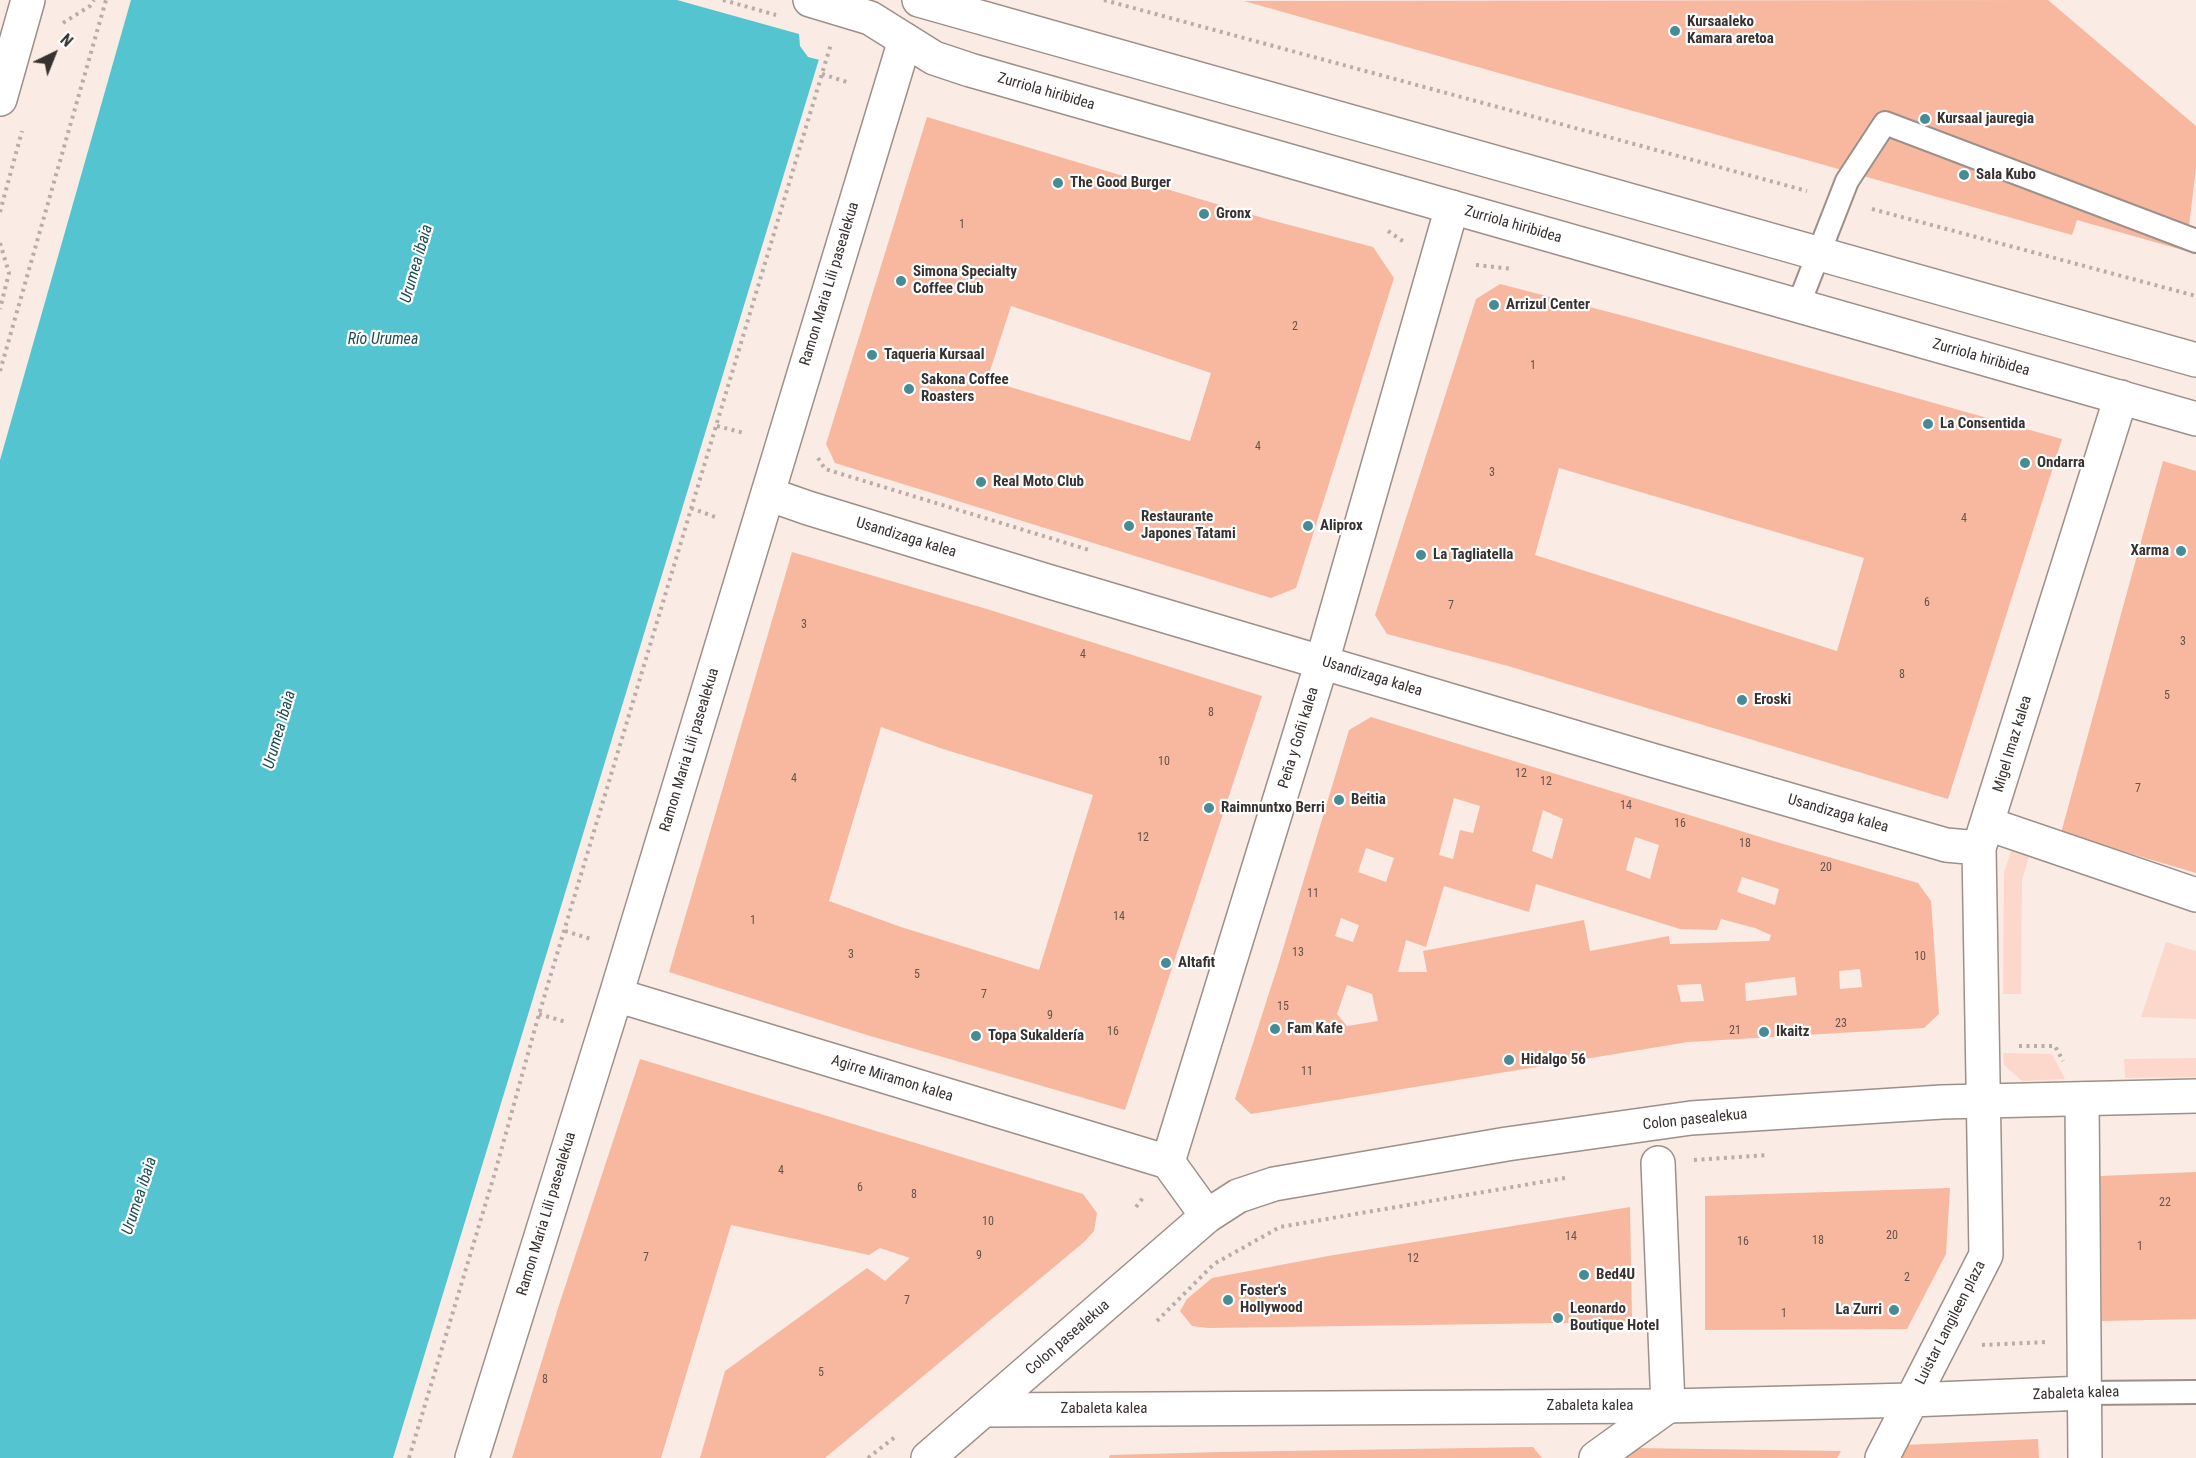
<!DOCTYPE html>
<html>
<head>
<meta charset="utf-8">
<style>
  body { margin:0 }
  #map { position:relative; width:2196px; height:1458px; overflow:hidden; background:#faebe5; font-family:"Roboto Condensed",sans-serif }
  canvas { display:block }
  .north { position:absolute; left:24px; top:24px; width:60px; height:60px; -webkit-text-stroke:4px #fff; paint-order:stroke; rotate:43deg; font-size:16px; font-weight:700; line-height:24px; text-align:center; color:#37312f }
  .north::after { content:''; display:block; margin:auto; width:21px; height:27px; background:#37312f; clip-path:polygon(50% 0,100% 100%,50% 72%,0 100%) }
</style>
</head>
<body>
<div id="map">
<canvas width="2196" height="1458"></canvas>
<div class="north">N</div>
</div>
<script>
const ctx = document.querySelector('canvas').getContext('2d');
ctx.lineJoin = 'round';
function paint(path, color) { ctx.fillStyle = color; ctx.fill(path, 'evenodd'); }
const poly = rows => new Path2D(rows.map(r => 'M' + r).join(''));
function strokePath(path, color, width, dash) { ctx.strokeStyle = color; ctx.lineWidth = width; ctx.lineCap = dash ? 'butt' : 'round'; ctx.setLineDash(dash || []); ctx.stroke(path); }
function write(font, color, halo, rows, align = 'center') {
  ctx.font = font + ' "Roboto Condensed",sans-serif'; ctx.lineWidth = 4.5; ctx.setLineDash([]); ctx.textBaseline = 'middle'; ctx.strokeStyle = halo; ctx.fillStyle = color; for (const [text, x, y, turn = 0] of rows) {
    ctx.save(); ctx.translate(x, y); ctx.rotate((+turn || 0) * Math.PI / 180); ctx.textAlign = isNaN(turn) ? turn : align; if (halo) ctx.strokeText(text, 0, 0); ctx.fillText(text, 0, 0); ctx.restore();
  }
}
const green = poly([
  [2013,846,2030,853,2022,880,2021,994,2003,994,2004,872],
  [2166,942,2196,951,2196,1019,2141,1017],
  [2003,1053,2052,1054,2065,1079,2022,1081,2004,1065],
  [2196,1058,2196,1077,2125,1078,2124,1059]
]);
const water = poly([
  [131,0,837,0,393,1458,0,1458,0,460]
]);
const pier = poly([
  [677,0,837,0,820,60,808,57,800,46,799,34]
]);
const building = poly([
  [2048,0,2196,126,2196,168,2186,251,2077,220,2072,235,1244,1],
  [927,117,1263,218,1373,247,1394,278,1296,588,1271,598,835,463,826,444],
  [1011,306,1211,373,1190,441,987,380],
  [1500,284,1632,318,2062,439,1948,799,1508,666,1387,634,1375,615,1476,299],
  [1559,468,1864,558,1837,651,1535,555],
  [2163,461,2196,471,2196,873,2061,833],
  [792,552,987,609,1262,696,1125,1110,867,1035,669,972],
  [881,727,943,749,1093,795,1039,970,901,927,829,901],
  [1371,717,1780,843,1918,883,1931,901,1939,1014,1924,1028,1688,1042,1251,1114,1235,1099,1279,962,1349,730],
  [1454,798,1480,806,1473,833,1460,830,1453,859,1439,855],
  [1543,810,1563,819,1552,859,1532,851],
  [1635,837,1659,845,1650,879,1626,870],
  [1366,848,1394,858,1386,882,1358,872],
  [1742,877,1779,889,1775,905,1737,892],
  [1536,884,1680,929,1717,930,1721,919,1755,928,1771,935,1769,941,1670,944,1669,936,1590,951,1584,920,1423,951,1427,972,1398,972,1406,940,1426,947,1444,886,1529,912],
  [1341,918,1359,925,1353,942,1335,936],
  [1860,969,1862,987,1840,989,1839,971],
  [1795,977,1797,995,1746,1001,1745,983],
  [1701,984,1704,1001,1681,1002,1677,985],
  [1347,985,1372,994,1378,1021,1347,1026,1337,1014],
  [640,1059,1083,1194,1097,1213,1094,1231,1084,1242,825,1458,700,1458,725,1371,867,1268,885,1281,910,1258,880,1248,869,1255,731,1225,661,1458,512,1458,559,1305],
  [2196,1172,2196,1319,2102,1321,2100,1176],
  [1950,1188,1946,1254,1907,1329,1705,1330,1705,1196],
  [1630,1207,1632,1322,1208,1328,1192,1326,1180,1311,1187,1299,1212,1278,1328,1256],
  [2038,1439,2039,1458,1898,1458,1904,1445],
  [1533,1447,1542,1458,1109,1458,1110,1455,1221,1452],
  [1635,1448,1841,1451,1837,1458,1623,1458]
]);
const path = poly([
  [723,0,776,15],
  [1104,0,1807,191],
  [63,23,90,6,94,0],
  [822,74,850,83],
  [1872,209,2196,296],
  [0,212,22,131],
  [1388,231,1404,242],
  [0,243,9,273,0,309],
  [1476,265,1513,269],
  [0,371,106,0],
  [717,426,744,433],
  [818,458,825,469,1089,550],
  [691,508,718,518],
  [565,931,591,939],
  [539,1014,566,1022],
  [2019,1046,2055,1046,2063,1061],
  [1694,1160,1767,1155],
  [1136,1207,1145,1195],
  [1157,1321,1214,1264,1280,1227,1565,1178],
  [1982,1345,2046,1342],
  [409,1458,496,1169,539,1014,831,44],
  [868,1458,895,1437]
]);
const service = poly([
  [1798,306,1847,181,1885,123,2196,241],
  [2085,1393,2196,1392]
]);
const pedestrian = poly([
  [1988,824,2196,895],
  [1168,1162,1322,662,1452,207],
  [1596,1458,1668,1406,1658,1163]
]);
const minor = poly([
  [768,494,808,508,1047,581,1655,761,1946,845,1979,848],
  [616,995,1168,1162,1207,1216],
  [2082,1099,2085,1458],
  [984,1410,1668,1406,1911,1400,2085,1393],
  [472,1458,616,995,905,40],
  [1882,1458,1986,1255,1979,848,2121,397]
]);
const secondary = poly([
  [810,0,870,18,934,58,970,70,2196,419],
  [919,0,2196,360],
  [0,99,28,0],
  [928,1458,1207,1216,1238,1196,1274,1184,1507,1144,1691,1118,1942,1102,2196,1096]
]);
const markers = [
  [1675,31,6,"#458c95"],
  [1925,119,6,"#458c95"],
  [1964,175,6,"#458c95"],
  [1058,183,6,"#458c95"],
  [1204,214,6,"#458c95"],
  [901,281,6,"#458c95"],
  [1494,305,6,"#458c95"],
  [872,355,6,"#458c95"],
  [909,389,6,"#458c95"],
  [1928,424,6,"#458c95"],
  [2025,463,6,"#458c95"],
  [981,482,6,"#458c95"],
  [1129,526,6,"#458c95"],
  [1308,526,6,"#458c95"],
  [2181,551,6,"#458c95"],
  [1421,555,6,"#458c95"],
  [1742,700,6,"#458c95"],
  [1339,800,6,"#458c95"],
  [1209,808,6,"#458c95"],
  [1166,963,6,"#458c95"],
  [1275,1029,6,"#458c95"],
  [1764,1032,6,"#458c95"],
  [976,1036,6,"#458c95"],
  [1509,1060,6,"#458c95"],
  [1584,1275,6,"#458c95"],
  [1228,1300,6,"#458c95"],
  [1894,1310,6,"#458c95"],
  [1558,1318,6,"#458c95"]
];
const numberNames = [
  ["1",962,225],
  ["2",1295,327],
  ["1",1533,366],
  ["4",1258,447],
  ["3",1492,473],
  ["4",1964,519],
  ["6",1927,603],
  ["7",1451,606],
  ["3",804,625],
  ["3",2183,642],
  ["4",1083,655],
  ["8",1902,675],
  ["5",2167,696],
  ["8",1211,713],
  ["10",1164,762],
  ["12",1521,774],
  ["4",794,779],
  ["12",1546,782],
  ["7",2138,789],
  ["14",1626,806],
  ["16",1680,824],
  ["12",1143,838],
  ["18",1745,844],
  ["20",1826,868],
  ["11",1313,894],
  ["14",1119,917],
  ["1",753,921],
  ["13",1298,953],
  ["3",851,955],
  ["10",1920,957],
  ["5",917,975],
  ["7",984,995],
  ["15",1283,1007],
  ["9",1050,1016],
  ["23",1841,1024],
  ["21",1735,1031],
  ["16",1113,1032],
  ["11",1307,1072],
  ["4",781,1171],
  ["6",860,1188],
  ["8",914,1195],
  ["22",2165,1203],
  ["10",988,1222],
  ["20",1892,1236],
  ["14",1571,1237],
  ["18",1818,1241],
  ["16",1743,1242],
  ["1",2140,1247],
  ["9",979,1256],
  ["7",646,1258],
  ["12",1413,1259],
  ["2",1907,1278],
  ["7",907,1301],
  ["1",1784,1314],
  ["5",821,1373],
  ["8",545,1380]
];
const poiNames = [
  ["Kursaaleko",1687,22],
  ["Kamara aretoa",1687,39],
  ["Kursaal jauregia",1937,119],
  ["Sala Kubo",1976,175],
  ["The Good Burger",1070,183],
  ["Gronx",1216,214],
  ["Simona Specialty",913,272],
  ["Coffee Club",913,289],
  ["Arrizul Center",1506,305],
  ["Taqueria Kursaal",884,355],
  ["Sakona Coffee",921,380],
  ["Roasters",921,397],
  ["La Consentida",1940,424],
  ["Ondarra",2037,463],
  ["Real Moto Club",993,482],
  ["Restaurante",1141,517],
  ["Japones Tatami",1141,534],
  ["Aliprox",1320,526],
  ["Xarma",2169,551,"right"],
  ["La Tagliatella",1433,555],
  ["Eroski",1754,700],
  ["Beitia",1351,800],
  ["Raimnuntxo Berri",1221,808],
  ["Altafit",1178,963],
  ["Fam Kafe",1287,1029],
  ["Ikaitz",1776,1032],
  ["Topa Sukaldería",988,1036],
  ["Hidalgo 56",1521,1060],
  ["Bed4U",1596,1275],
  ["Foster's",1240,1291],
  ["Hollywood",1240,1308],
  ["Leonardo",1570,1309],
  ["Boutique Hotel",1570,1326],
  ["La Zurri",1882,1310,"right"]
];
const streetNames = [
  ["Zurriola hiribidea",1046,92,16],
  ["Zurriola hiribidea",1513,225,16],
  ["Ramon Maria Lili pasealekua",830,284,-73],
  ["Zurriola hiribidea",1981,358,16],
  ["Usandizaga kalea",906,538,17],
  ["Usandizaga kalea",1372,677,17],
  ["Peña y Goñi kalea",1299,738,-73],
  ["Migel Imaz kalea",2013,744,-73],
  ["Ramon Maria Lili pasealekua",690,750,-73],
  ["Usandizaga kalea",1838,814,16],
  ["Agirre Miramon kalea",892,1079,17],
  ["Colon pasealekua",1695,1120,-6],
  ["Ramon Maria Lili pasealekua",547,1214,-73],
  ["Luistar Langileen plaza",1951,1323,-63],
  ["Colon pasealekua",1068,1338,-41],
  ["Zabaleta kalea",2076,1394,-2],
  ["Zabaleta kalea",1590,1406],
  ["Zabaleta kalea",1104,1409]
];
const waterNames = [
  ["Urumea ibaia",417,264,-74],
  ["Río Urumea",383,340],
  ["Urumea ibaia",280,730,-74],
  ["Urumea ibaia",140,1196,-72]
];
paint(green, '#fbd8cb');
paint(water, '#55c4d1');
paint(pier, '#faebe5');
paint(building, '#f7b89f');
strokePath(service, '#9d8f89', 26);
strokePath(pedestrian, '#9d8f89', 36);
strokePath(minor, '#9d8f89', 36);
strokePath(secondary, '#9d8f89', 36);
strokePath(path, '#b9ada8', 4, [3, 4.5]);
strokePath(service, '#fff', 22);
strokePath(pedestrian, '#fff', 33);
strokePath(minor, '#fff', 33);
strokePath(secondary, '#fff', 33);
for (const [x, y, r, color] of markers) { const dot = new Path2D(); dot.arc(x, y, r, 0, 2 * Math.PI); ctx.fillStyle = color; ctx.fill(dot); strokePath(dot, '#fff', 2); }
write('12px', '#67534b', null, numberNames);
write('bold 15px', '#37312f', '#fff', poiNames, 'left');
write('15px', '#37312f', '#fff', streetNames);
write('italic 16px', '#1c4c52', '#fff', waterNames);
</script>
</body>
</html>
